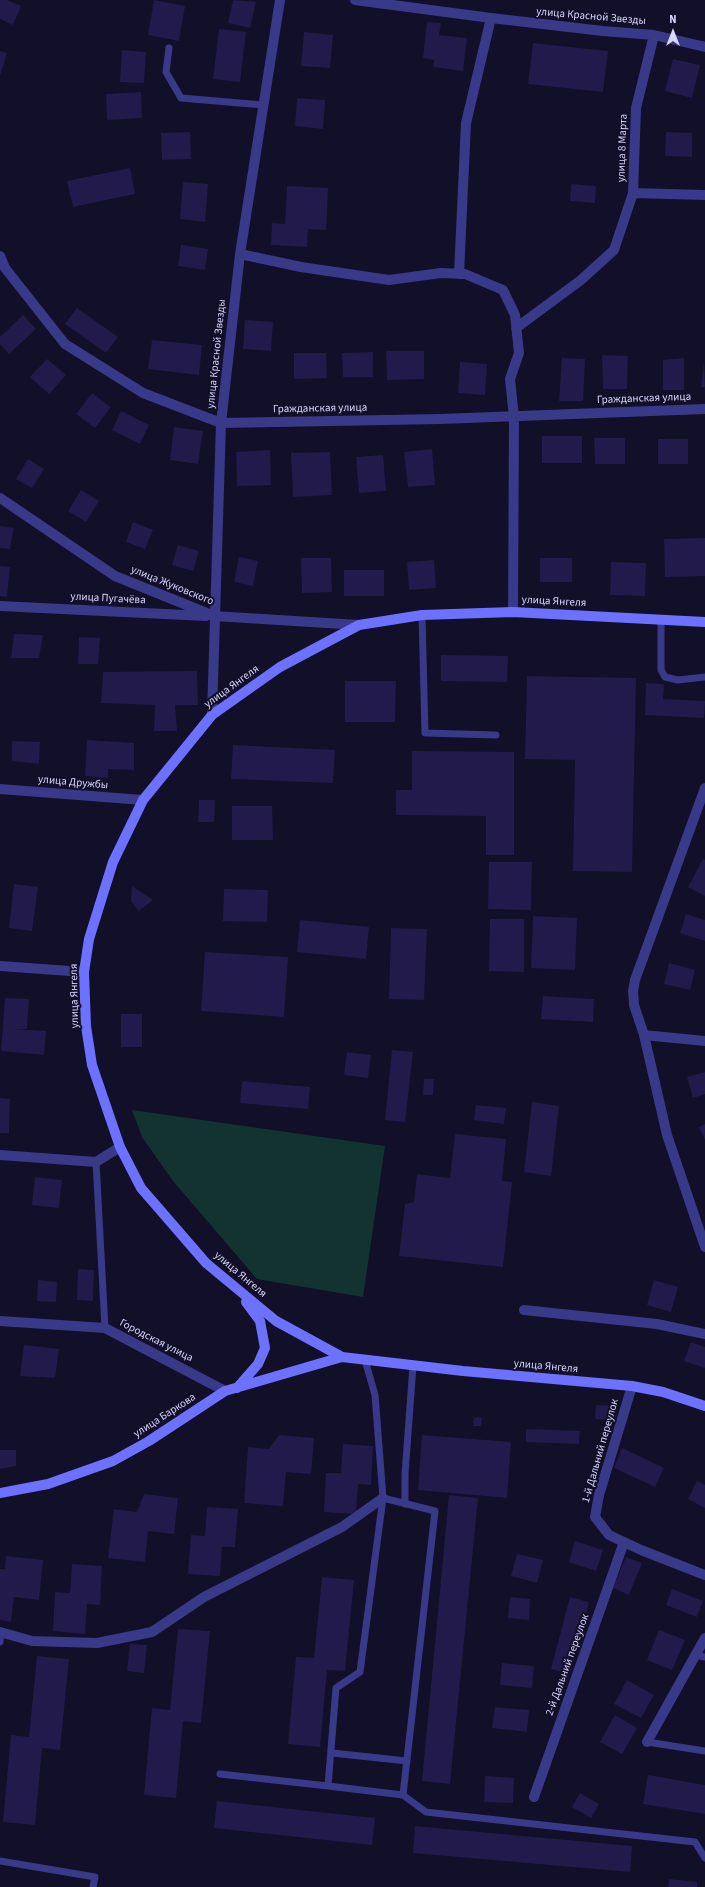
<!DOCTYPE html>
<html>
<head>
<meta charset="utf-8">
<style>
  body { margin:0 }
  #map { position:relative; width:705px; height:1887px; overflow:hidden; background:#120f28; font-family:"Source Sans 3",sans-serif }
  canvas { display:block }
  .north { position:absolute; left:653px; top:12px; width:40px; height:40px; -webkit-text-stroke:3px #120f28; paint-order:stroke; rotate:0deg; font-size:11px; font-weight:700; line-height:16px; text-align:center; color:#d9d6ff }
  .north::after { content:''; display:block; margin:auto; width:14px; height:18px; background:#d9d6ff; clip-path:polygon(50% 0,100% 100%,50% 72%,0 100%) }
</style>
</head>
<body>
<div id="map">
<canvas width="705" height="1887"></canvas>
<div class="north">N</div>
</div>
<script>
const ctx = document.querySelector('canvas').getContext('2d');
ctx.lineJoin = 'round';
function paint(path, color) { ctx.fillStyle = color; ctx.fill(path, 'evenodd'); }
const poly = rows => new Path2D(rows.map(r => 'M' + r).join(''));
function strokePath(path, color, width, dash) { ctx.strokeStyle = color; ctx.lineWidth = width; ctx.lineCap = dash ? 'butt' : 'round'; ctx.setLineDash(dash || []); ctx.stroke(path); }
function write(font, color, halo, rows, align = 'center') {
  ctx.font = font + ' "Source Sans 3",sans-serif'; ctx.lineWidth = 4; ctx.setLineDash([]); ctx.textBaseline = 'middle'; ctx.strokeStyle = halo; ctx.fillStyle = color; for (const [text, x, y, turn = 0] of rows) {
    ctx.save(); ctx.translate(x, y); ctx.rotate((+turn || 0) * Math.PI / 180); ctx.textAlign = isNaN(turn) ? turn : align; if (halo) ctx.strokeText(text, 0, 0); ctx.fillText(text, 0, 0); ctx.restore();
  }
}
const green = poly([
  [132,1110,385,1146,363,1297,257,1279,173,1181,142,1137]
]);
const building = poly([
  [0,0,7,0,21,6,13,25,0,19],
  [154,0,185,6,179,41,148,35],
  [233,0,256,2,250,28,228,23],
  [427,22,441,23,439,35,467,38,463,71,433,67,434,60,423,58],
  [219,29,246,32,240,82,213,79],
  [304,32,333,35,330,68,301,66],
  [533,43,608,51,603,92,528,84],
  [122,50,146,52,144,83,120,82],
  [0,51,7,53,0,76],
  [673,59,700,65,692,98,665,91],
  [141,92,142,118,107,120,106,94],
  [297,98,325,100,323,129,295,126],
  [190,132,191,159,162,160,161,133],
  [666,132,692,133,692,157,665,156],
  [130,168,135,194,73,207,67,181],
  [183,182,208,184,205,222,180,219],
  [571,184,596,186,595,203,570,201],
  [287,186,328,188,326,230,308,229,307,247,271,245,272,223,285,224],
  [181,245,208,249,205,270,178,266],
  [77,308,118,337,106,353,65,324],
  [23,315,36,329,9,354,0,344,0,337],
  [245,320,273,322,271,351,243,349],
  [152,340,202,345,199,375,148,369],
  [386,351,424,351,424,379,387,380],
  [373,352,373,377,343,377,342,353],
  [294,353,326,353,327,378,294,379],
  [602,355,628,356,627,389,603,389],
  [562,358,585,359,583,401,559,401],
  [684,358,684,390,663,390,663,360],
  [47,359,66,375,49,394,30,377],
  [460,362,487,364,485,395,458,393],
  [704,362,705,387,701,387],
  [92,393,111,407,95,428,76,414],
  [121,411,149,425,140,444,112,430],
  [174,427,203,431,198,464,170,460],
  [542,436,582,436,582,463,542,463],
  [594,438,625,438,625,464,595,464],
  [658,439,688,439,688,464,658,464],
  [432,449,435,485,408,487,404,452],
  [270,450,271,485,237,486,236,452],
  [330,452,332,495,293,497,291,453],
  [383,455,386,491,359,493,356,457],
  [28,459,44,469,32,488,16,479],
  [81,490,99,501,86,522,68,511],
  [133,522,153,530,145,549,126,542],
  [0,526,14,528,10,549,0,548],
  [705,538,705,576,665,577,664,539],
  [178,545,199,551,193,571,172,565],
  [239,557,258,561,253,586,234,582],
  [301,558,331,558,332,592,302,593],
  [540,558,572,558,572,582,540,582],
  [434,560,436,588,409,590,407,562],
  [611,562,646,563,645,596,610,595],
  [0,566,10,567,7,597,0,596],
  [344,570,384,570,384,596,344,596],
  [14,634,43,635,39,658,11,658],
  [79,637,100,638,98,664,78,664],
  [441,655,508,656,507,682,441,681],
  [197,671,198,705,175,705,177,731,154,731,155,705,101,703,103,672],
  [527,676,636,678,632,872,573,871,575,760,525,759],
  [345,681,396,681,395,722,345,722],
  [646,683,664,684,663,699,705,701,704,718,645,715],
  [87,740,134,743,134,770,108,769,108,778,85,776],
  [12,741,40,742,39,764,12,761],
  [233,745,335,750,333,783,231,779],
  [412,751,514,752,514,855,486,855,486,816,396,815,396,790,412,790],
  [199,800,215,800,214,822,198,822],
  [232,806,272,806,273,840,232,840],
  [703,859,705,860,705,896,688,887],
  [489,862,532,862,531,910,488,909],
  [14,884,38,887,32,931,9,928],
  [132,886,153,900,139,911,131,901],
  [224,889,268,890,267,922,223,921],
  [686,914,705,920,705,941,680,933],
  [533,916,577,918,575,970,531,968],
  [490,919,524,919,524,972,489,971],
  [300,920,369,927,366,959,297,952],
  [391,928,427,929,424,1000,389,999],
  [205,952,288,957,284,1017,201,1011],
  [669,963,695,970,690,990,664,984],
  [543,996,594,999,593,1022,541,1019],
  [5,998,29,999,27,1029,12,1029,46,1031,44,1055,1,1051],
  [121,1014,142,1014,142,1047,121,1047],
  [392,1050,413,1052,405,1122,385,1120],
  [347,1052,371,1055,368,1078,344,1075],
  [705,1072,705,1094,693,1098,687,1077],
  [424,1079,434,1079,433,1095,423,1095],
  [242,1081,310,1087,308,1109,240,1103],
  [0,1098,10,1099,9,1133,0,1133],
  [532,1102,559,1106,551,1176,524,1172],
  [476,1105,506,1108,504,1124,474,1120],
  [705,1124,705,1140,699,1127],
  [455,1134,506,1139,502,1181,512,1182,503,1267,399,1256,405,1204,414,1202,417,1174,450,1178],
  [35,1177,62,1180,59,1208,32,1205],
  [78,1269,94,1270,93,1301,77,1300],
  [38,1280,57,1282,56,1302,37,1301],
  [654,1280,678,1287,671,1312,647,1305],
  [691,1342,705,1347,705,1368,684,1361],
  [24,1345,59,1349,55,1378,20,1376],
  [596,1405,616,1406,616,1420,595,1419],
  [474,1417,482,1418,481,1426,473,1426],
  [526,1429,580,1431,579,1444,526,1442],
  [279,1435,314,1438,311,1474,286,1472,283,1506,244,1503,248,1447,269,1449],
  [422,1435,511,1442,507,1498,418,1490],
  [343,1444,373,1446,371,1485,358,1484,356,1514,324,1512,326,1473,341,1473],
  [622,1448,664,1468,655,1487,614,1468],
  [0,1450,16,1450,16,1466,0,1469],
  [697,1481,705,1485,705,1508,688,1499],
  [144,1494,178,1498,174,1534,148,1531,145,1562,108,1558,114,1509,137,1512],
  [449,1495,478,1498,450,1784,422,1781],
  [207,1507,238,1509,235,1547,222,1547,220,1576,188,1574,191,1535,205,1536],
  [575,1541,603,1550,596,1571,569,1562],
  [517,1554,543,1560,537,1583,511,1576],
  [6,1556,43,1560,39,1600,14,1597,11,1622,0,1620,0,1569,5,1569],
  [626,1557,642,1563,629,1595,613,1588],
  [72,1564,102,1566,100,1605,87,1604,85,1634,53,1631,55,1592,70,1593],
  [322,1577,354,1580,345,1671,327,1670,320,1747,288,1744,296,1657,314,1658],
  [672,1589,703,1601,697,1617,666,1605],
  [510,1597,530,1599,529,1620,508,1618],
  [570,1597,589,1602,570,1674,551,1669],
  [178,1629,210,1631,201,1723,183,1721,176,1798,144,1795,152,1708,170,1710],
  [659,1630,685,1640,672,1670,647,1660],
  [130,1644,147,1645,144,1673,127,1671],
  [37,1656,69,1659,60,1750,42,1748,35,1825,3,1822,11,1735,29,1737],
  [502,1663,534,1666,532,1688,500,1685],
  [627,1680,654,1695,641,1718,614,1704],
  [495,1707,529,1710,527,1732,492,1728],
  [615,1715,637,1728,622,1754,600,1742],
  [648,1775,705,1785,705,1814,643,1804],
  [485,1776,514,1778,513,1803,484,1802],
  [580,1793,599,1804,591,1818,572,1807],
  [217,1801,375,1818,372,1845,214,1828],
  [415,1826,632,1846,630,1872,413,1853],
  [669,1879,697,1882,697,1887,668,1887]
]);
const lane = poly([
  [169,48,166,72,181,98,263,105],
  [422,615,425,733,496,735],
  [661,620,661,670,665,677,678,680,705,677],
  [96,1162,105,1328],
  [365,1360,375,1395,383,1498,435,1511,403,1795],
  [383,1498,360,1672,336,1688,328,1786,403,1795,426,1812,695,1842,705,1858],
  [405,1504,405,1474,413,1366],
  [0,1642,1,1632],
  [695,1655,705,1657],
  [647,1742,705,1751],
  [332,1753,407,1761],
  [220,1774,328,1786],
  [0,1861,95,1877,93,1887]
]);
const street = poly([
  [355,0,491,18,603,31,654,35,705,47],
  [654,35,636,108,633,193,705,195],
  [240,254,301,267,389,280,441,273,465,274,503,290,515,315,519,353,510,379,514,417,513,612],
  [0,256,5,268,65,344,143,393,221,423,440,419,705,409],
  [459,274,466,123,491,18],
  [516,328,581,280,614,250,633,193],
  [0,498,115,576,214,616,359,625],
  [0,606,206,616],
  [212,715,221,423,240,254,280,0],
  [705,788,635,980,633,991,634,1005,644,1035,667,1135,705,1247],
  [0,789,143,800],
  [0,966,84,972],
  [644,1035,705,1041],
  [0,1155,96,1162,120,1147],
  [524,1310,657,1324,705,1334],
  [0,1321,105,1328,225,1391],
  [632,1386,599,1495,595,1517,609,1535,641,1550,705,1575],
  [0,1632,32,1641,97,1643,152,1632,204,1597,342,1527,383,1498],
  [647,1742,705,1638],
  [534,1797,624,1542]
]);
const secondary = poly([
  [705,622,513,612,422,615,359,625,280,667,212,715,143,800,113,862,89,939,84,972,86,1026,92,1065,120,1147,141,1188,206,1263,276,1321,342,1357,463,1371,632,1386,663,1392,705,1406],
  [237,1388,258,1364,265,1348,260,1321,246,1302],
  [0,1493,48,1484,113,1461,149,1441,225,1391,342,1357]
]);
const streetNames = [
  ["улица Красной Звезды",591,17,5],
  ["улица 8 Марта",623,148,-88],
  ["улица Красной Звезды",217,354,-84],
  ["Гражданская улица",644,399,-2],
  ["Гражданская улица",320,409,-1],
  ["улица Жуковского",172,586,22],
  ["улица Пугачёва",108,599,3],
  ["улица Янгеля",554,602,3],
  ["улица Янгеля",232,687,-36],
  ["улица Дружбы",73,783,5],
  ["улица Янгеля",75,996,-91],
  ["улица Янгеля",240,1275,40],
  ["Городская улица",156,1341,27],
  ["улица Янгеля",546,1367,5],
  ["улица Баркова",165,1416,-33],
  ["1-й Дальний переулок",601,1451,-74],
  ["2-й Дальний переулок",568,1665,-70]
];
paint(green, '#123330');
paint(building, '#211a4a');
strokePath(lane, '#383989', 7);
strokePath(street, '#383989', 10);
strokePath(secondary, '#6d71ff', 10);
write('11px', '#d9d6ff', '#120f28', streetNames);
</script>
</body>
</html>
